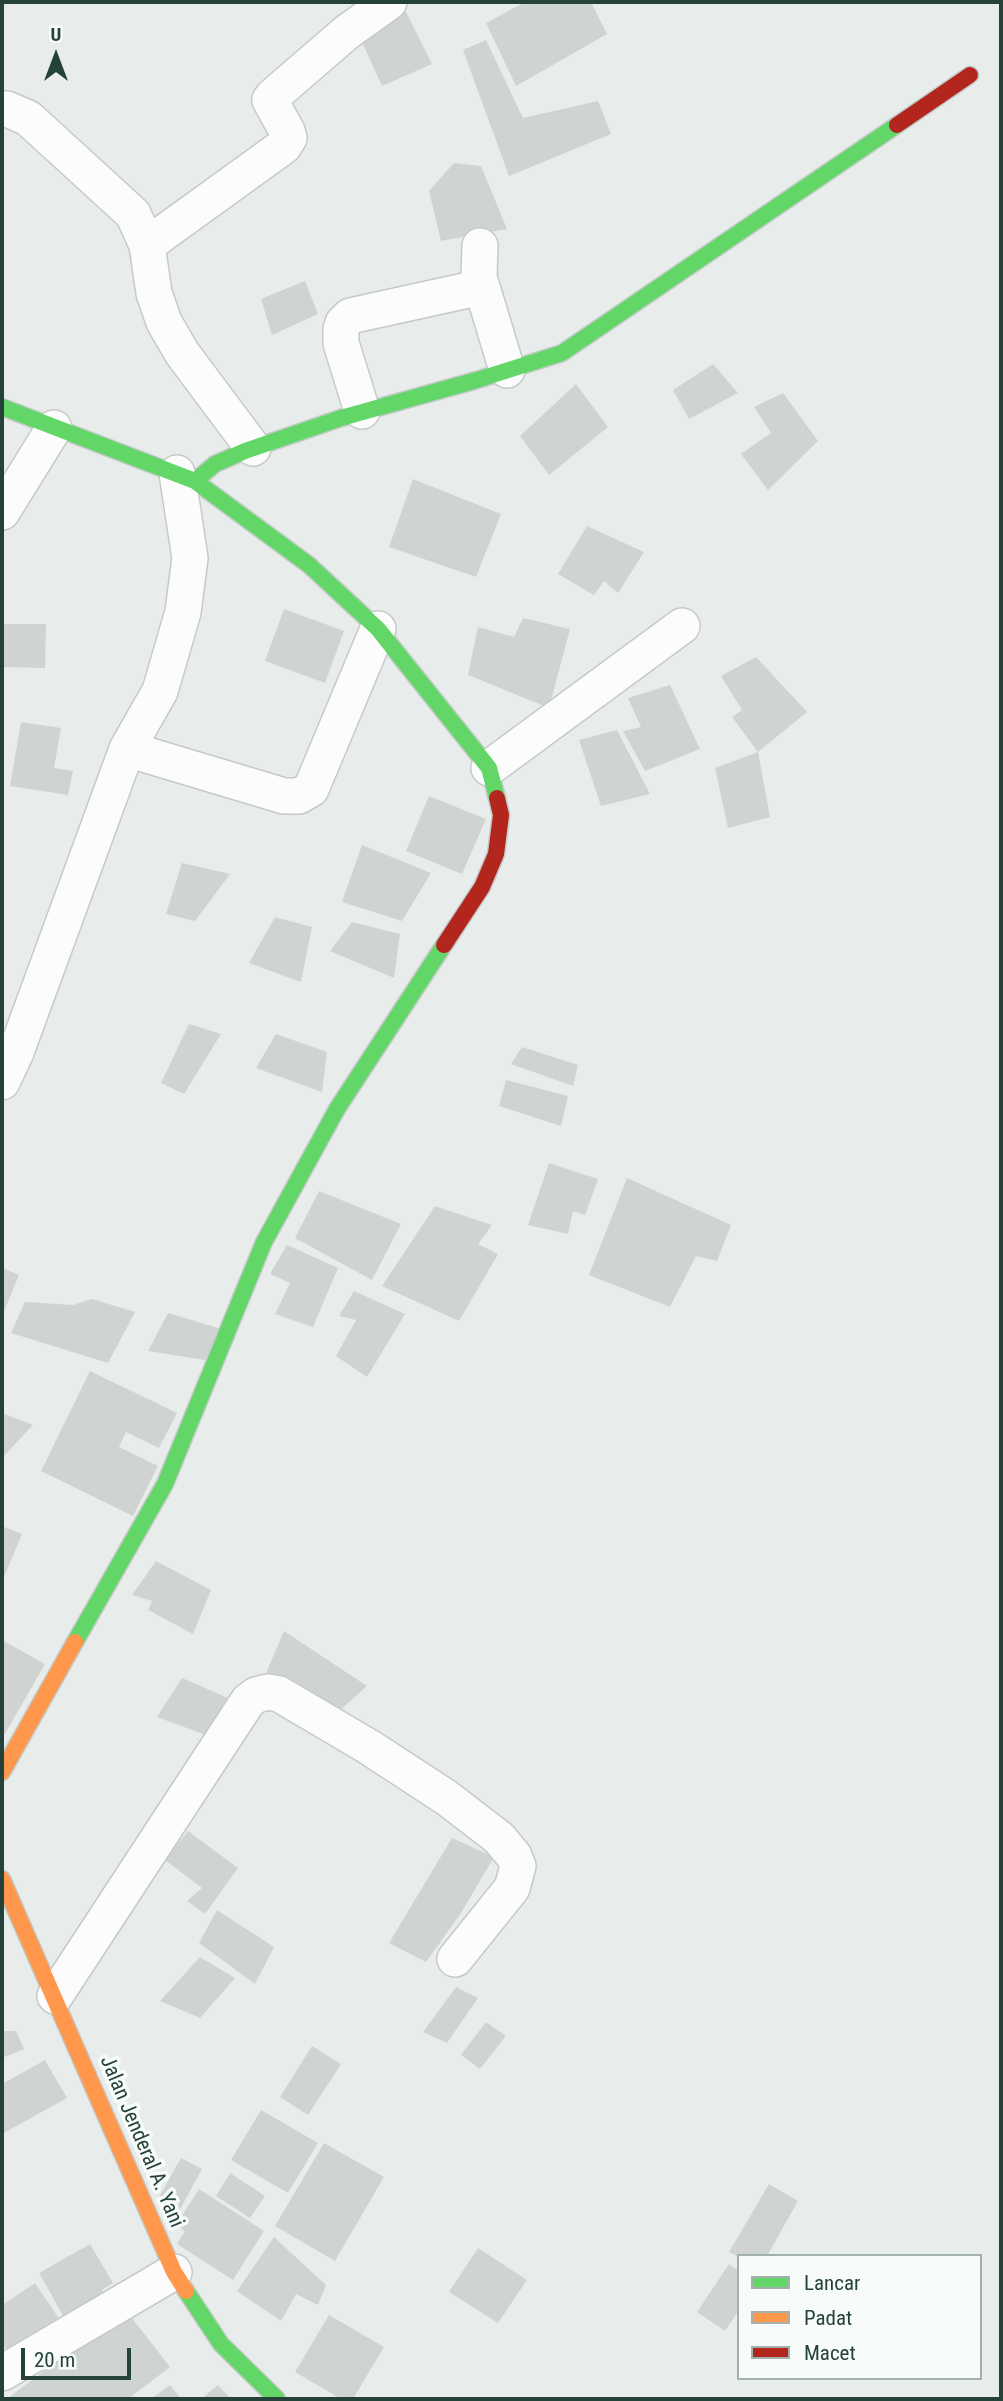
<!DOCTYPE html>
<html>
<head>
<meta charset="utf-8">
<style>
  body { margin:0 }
  #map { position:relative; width:1003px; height:2401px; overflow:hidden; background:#e8edeb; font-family:"Roboto Condensed",sans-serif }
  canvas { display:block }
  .frame { position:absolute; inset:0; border:4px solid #24423a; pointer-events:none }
  .legend { position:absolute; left:737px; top:2254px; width:245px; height:126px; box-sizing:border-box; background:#f7fbf9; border:2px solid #a3b1ad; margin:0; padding:9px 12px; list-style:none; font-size:21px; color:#24423a }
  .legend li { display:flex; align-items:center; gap:14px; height:35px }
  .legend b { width:35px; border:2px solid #a3b1ad }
  .north { position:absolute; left:21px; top:21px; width:70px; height:70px; -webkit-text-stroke:5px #f7fbf9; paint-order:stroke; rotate:0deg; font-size:19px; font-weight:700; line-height:28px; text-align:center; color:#24423a }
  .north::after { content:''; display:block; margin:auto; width:24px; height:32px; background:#24423a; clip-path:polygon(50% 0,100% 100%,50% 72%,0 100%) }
  .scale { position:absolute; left:21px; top:2348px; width:110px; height:32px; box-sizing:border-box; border:4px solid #24423a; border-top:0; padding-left:9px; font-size:21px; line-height:24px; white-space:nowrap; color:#24423a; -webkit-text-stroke:5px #f7fbf9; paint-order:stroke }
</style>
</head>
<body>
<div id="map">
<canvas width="1003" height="2401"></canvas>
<div class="frame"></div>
<ul class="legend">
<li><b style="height:9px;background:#63d668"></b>Lancar</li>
<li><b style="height:9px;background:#ff974d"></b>Padat</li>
<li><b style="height:9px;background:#b3261e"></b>Macet</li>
</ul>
<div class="north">U</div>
<div class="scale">20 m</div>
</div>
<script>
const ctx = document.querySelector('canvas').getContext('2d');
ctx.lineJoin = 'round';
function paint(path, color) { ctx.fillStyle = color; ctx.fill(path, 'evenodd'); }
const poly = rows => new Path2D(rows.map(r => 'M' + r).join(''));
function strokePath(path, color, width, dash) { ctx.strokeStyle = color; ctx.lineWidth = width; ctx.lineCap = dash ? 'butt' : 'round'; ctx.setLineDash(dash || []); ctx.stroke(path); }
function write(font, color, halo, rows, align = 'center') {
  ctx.font = font + ' "Roboto Condensed",sans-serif'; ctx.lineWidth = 7; ctx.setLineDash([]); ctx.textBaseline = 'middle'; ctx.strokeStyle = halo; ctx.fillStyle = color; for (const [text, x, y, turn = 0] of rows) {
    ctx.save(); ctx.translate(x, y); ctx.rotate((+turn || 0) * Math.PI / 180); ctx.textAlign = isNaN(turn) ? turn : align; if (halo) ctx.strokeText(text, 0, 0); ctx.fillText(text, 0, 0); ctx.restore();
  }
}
const building = poly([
  [401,2,432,64,382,86,356,29],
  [525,2,591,2,607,34,516,86,486,23],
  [486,40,523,118,598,101,611,134,509,176,463,50],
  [454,163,481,166,507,229,441,241,429,191],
  [305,281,318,314,272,335,261,299],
  [713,364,738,393,689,419,673,390],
  [576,384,608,427,549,475,520,436],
  [783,393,818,441,768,490,741,454,771,433,754,407],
  [413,479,501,514,476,577,389,547],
  [587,526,644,552,618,593,604,581,594,595,558,574],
  [284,609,344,631,325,683,265,661],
  [523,618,570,629,549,708,468,675,478,627,514,637],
  [2,624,46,624,45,668,2,667],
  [756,657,807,712,758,752,770,817,728,828,715,768,758,752,732,717,742,710,721,676],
  [670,685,700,749,645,771,623,731,641,727,628,698],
  [21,722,61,728,54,768,73,771,68,795,10,786],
  [617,730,650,794,601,806,579,740],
  [429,796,486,819,462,874,406,851],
  [362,845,431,873,402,921,342,902],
  [182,863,230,874,195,921,166,914],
  [275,917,312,927,301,982,249,963],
  [352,922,400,934,394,978,330,951],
  [189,1024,221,1034,184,1094,161,1083],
  [276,1034,327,1052,322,1092,256,1068],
  [522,1047,578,1065,573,1086,511,1064],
  [506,1080,568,1096,561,1126,499,1106],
  [549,1163,598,1179,585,1215,573,1211,568,1234,528,1225],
  [627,1178,731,1225,717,1261,696,1256,670,1307,589,1275],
  [319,1191,401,1224,372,1280,295,1238],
  [435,1206,492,1225,478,1244,498,1254,459,1321,382,1286],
  [287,1245,338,1268,313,1327,275,1314,290,1283,270,1274],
  [2,1268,19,1275,2,1316],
  [354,1291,405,1314,367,1377,336,1356,356,1320,339,1316],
  [92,1299,135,1312,108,1363,11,1333,25,1302,73,1305],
  [168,1313,221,1329,205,1360,148,1351],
  [90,1371,177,1413,159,1448,126,1432,119,1447,158,1466,133,1516,41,1471],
  [2,1413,33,1425,2,1458],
  [2,1526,22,1534,2,1582],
  [156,1561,211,1590,193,1634,148,1610,152,1601,132,1595],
  [284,1631,367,1686,336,1714,264,1678],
  [2,1640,45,1664,2,1739],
  [182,1678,228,1698,206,1735,157,1717],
  [188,1831,238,1868,205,1914,187,1901,202,1888,165,1860],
  [452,1838,494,1857,461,1913,426,1962,389,1943],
  [217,1910,274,1947,255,1984,199,1943],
  [200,1957,235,1978,200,2018,160,2001],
  [456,1987,478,1998,447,2043,423,2032],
  [486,2022,506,2036,480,2069,461,2055],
  [2,2031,16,2031,24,2049,2,2058],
  [312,2046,341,2064,308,2115,280,2097],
  [45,2060,67,2098,2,2134,2,2084],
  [261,2110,318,2143,288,2193,231,2160],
  [324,2143,384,2177,335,2261,275,2226],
  [181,2158,202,2169,177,2215,159,2197],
  [230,2173,265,2196,250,2218,216,2196],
  [769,2184,798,2201,767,2256,739,2257,729,2252],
  [199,2189,264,2231,233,2280,177,2244,185,2231,176,2225],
  [274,2237,326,2285,318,2305,296,2294,281,2321,237,2291],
  [90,2244,113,2283,102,2290,110,2305,70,2328,39,2273],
  [478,2248,527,2280,498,2323,449,2292],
  [729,2264,739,2271,739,2310,725,2331,697,2312],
  [35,2283,64,2326,13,2360,2,2343,2,2305],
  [125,2309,170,2367,128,2399,7,2399],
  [329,2315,384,2347,353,2399,341,2399,295,2372],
  [170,2385,181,2399,151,2399],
  [218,2385,231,2399,201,2399]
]);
const street = poly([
  [2,109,7,109,28,118,133,214,147,245,154,293,164,322,182,353,253,448],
  [147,245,284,146,289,138,287,131,272,104,270,100,273,96,347,32,389,2],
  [480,246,479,277,507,370],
  [362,411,341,343,341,329,343,323,350,316,482,287],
  [2,512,54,428],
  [127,749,160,691,183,612,190,558,177,473],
  [489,768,682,626],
  [2,1082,16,1052,127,749,284,796,299,796,311,789,378,629],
  [55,1996,248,1701,256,1695,268,1692,279,1694,369,1747,447,1798,499,1838,514,1856,518,1866,512,1888,455,1959],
  [2,2373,174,2272]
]);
const fast = poly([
  [2,407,195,481,309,565,378,629,489,768,497,798],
  [195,481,215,464,245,451,341,418,477,380,562,353,897,125],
  [75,1642,165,1484,264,1242,337,1109,444,945],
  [186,2291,221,2344,277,2399]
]);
const slow = poly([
  [2,1772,75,1642],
  [2,1879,174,2272,186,2291]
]);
const jam = poly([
  [897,125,970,75],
  [444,945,482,887,496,854,501,815,497,798]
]);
const streetNames = [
  ["Jalan Jenderal A. Yani",141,2142,67]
];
paint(building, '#cfd4d2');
strokePath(street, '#c5cac8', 38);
strokePath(fast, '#c3cbc8', 19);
strokePath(slow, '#c3cbc8', 19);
strokePath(jam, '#c3cbc8', 19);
strokePath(street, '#fcfcfc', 35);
strokePath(fast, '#63d668', 16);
strokePath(slow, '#ff974d', 16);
strokePath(jam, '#b3261e', 16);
write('21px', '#24423a', '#f7fbf9', streetNames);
</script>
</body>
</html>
